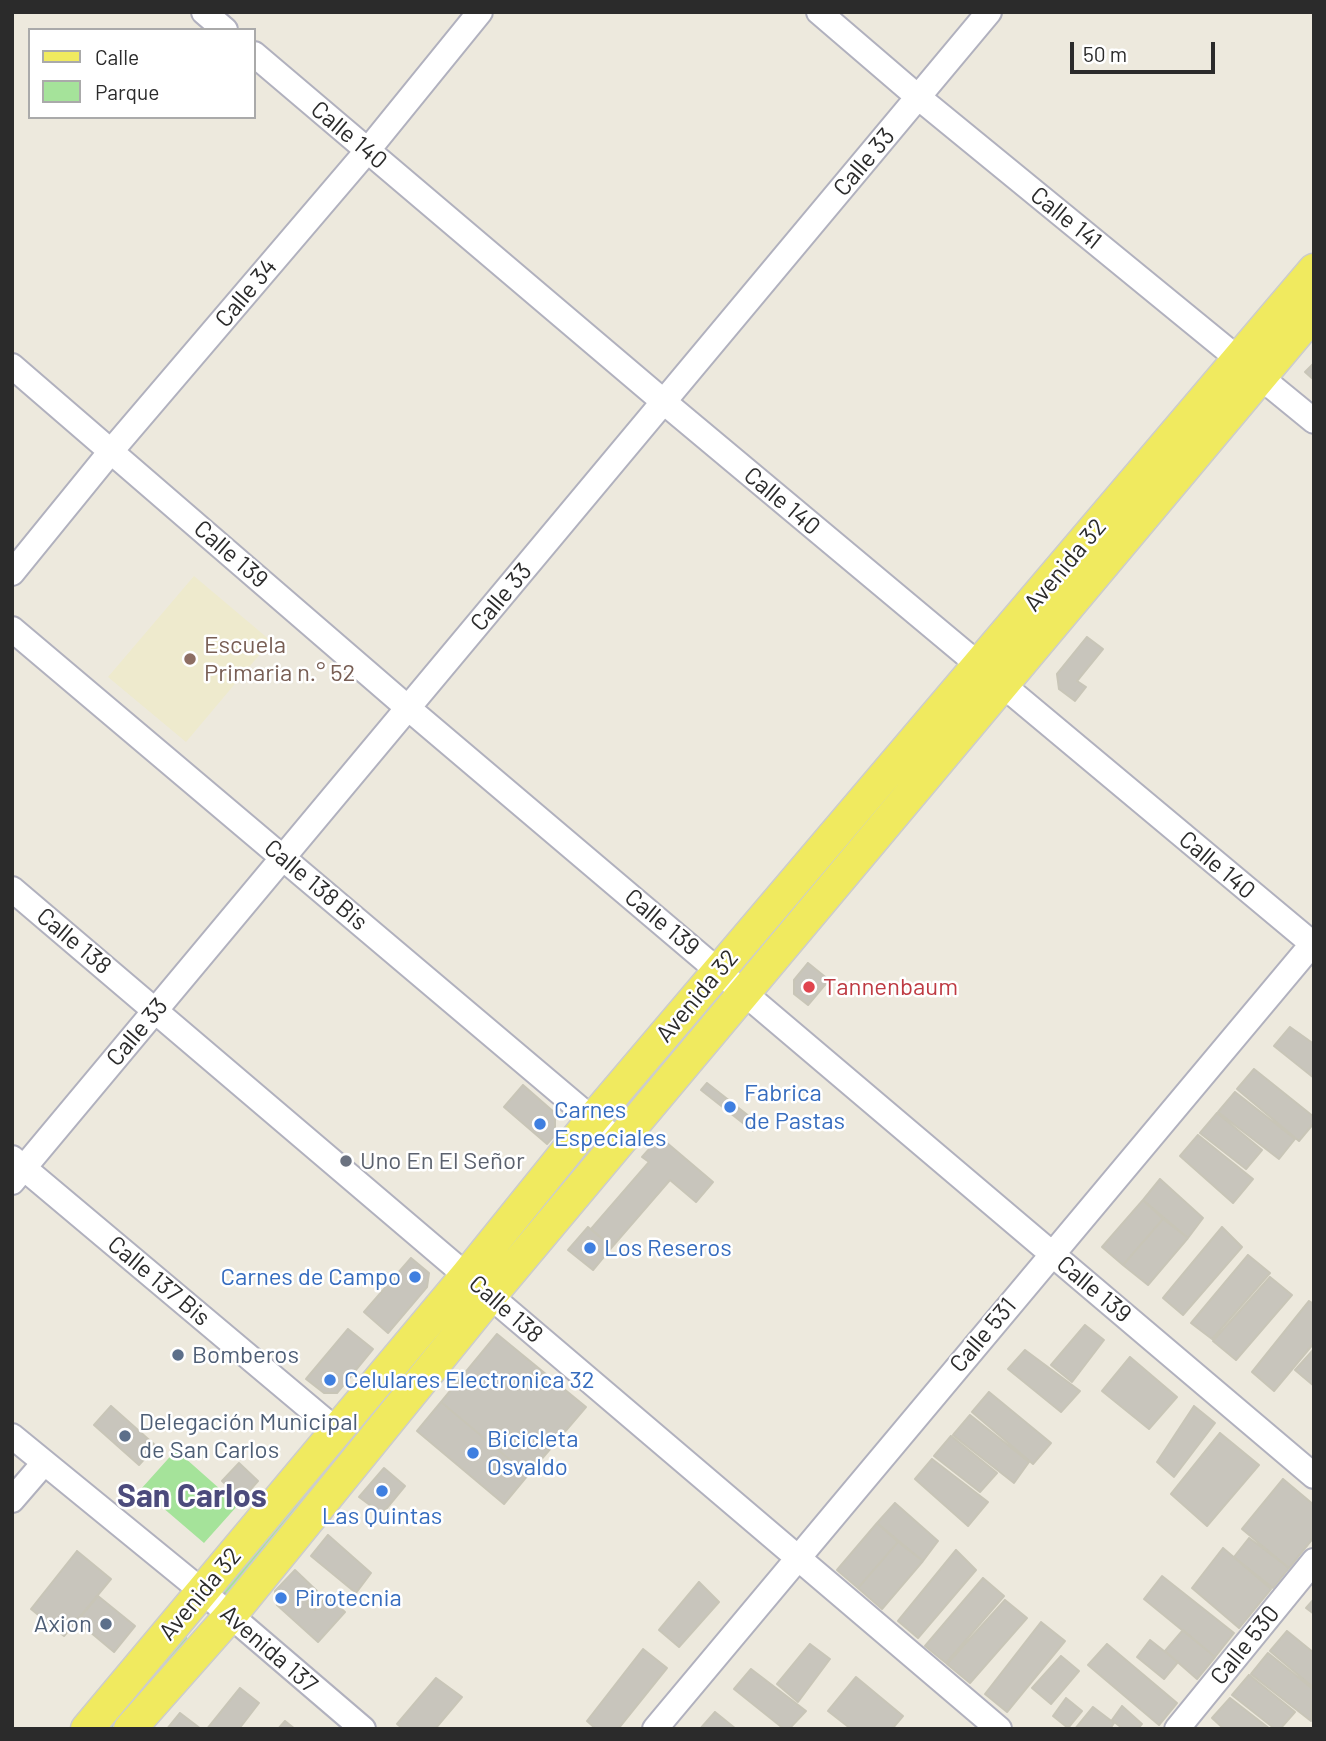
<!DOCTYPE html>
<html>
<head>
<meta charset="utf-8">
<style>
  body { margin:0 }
  #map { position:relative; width:1326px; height:1741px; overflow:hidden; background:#ede9dd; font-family:Barlow,sans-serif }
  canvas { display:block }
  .frame { position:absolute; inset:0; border:14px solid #2b2b2b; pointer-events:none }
  .legend { position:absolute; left:28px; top:28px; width:228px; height:91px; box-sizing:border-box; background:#fff; border:2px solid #aaa; margin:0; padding:9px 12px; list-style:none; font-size:21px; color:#2b2b2b }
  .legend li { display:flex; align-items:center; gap:14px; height:35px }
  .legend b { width:35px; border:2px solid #aaa }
  .scale { position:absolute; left:1070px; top:42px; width:145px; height:32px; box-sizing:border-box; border:4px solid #2b2b2b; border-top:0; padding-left:9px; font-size:21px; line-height:24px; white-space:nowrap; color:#2b2b2b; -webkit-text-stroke:5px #fff; paint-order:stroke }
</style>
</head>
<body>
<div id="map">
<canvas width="1326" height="1741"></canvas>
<div class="frame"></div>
<ul class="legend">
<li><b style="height:9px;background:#f0ea5f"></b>Calle</li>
<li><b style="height:19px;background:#a5e39a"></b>Parque</li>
</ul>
<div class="scale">50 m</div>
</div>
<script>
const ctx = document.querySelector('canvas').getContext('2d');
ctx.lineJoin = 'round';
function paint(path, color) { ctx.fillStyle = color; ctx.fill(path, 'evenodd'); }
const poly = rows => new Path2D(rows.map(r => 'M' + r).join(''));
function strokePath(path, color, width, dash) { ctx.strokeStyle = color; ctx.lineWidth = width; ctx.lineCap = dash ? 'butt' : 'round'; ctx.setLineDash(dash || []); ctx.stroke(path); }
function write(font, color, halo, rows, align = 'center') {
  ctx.font = font + ' Barlow,sans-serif'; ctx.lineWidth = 5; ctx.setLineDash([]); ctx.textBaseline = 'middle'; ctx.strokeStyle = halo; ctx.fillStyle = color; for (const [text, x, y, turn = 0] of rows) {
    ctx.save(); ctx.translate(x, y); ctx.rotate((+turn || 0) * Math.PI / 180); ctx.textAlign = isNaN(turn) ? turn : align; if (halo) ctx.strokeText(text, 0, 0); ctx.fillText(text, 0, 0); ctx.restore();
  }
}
const education = poly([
  [194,576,271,641,186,742,108,677]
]);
const green = poly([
  [459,1310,462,1314,219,1602,215,1598],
  [176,1450,238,1505,204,1543,141,1489],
  [185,1635,189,1640,113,1729,105,1729]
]);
const building = poly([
  [1314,363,1314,380,1305,372,1314,363],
  [1087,637,1103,649,1077,681,1086,687,1075,701,1059,689,1057,674,1087,637],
  [808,963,829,980,808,1005,794,994,794,980,808,963],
  [1290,1027,1314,1044,1314,1078,1274,1046,1290,1027],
  [1254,1069,1314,1117,1314,1123,1299,1141,1237,1089,1254,1069],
  [707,1083,759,1124,753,1131,701,1090,707,1083],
  [523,1085,555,1113,555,1135,547,1144,504,1107,523,1085],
  [1235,1092,1295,1139,1279,1159,1218,1112,1235,1092],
  [1217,1113,1262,1150,1246,1169,1200,1133,1217,1113],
  [1198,1135,1253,1179,1233,1203,1180,1156,1198,1135],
  [660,1137,713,1182,696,1202,670,1180,612,1247,591,1229,649,1162,642,1157,660,1137],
  [1160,1179,1203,1218,1188,1238,1143,1200,1160,1179],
  [1143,1200,1163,1219,1123,1265,1102,1247,1143,1200],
  [1163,1219,1188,1238,1148,1285,1123,1265,1163,1219],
  [588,1227,612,1247,593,1270,568,1250,588,1227],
  [1222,1227,1242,1247,1183,1315,1163,1298,1222,1227],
  [1248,1255,1270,1273,1212,1339,1191,1323,1248,1255],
  [411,1258,429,1273,427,1287,388,1333,364,1312,411,1258],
  [1270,1277,1292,1295,1236,1360,1213,1341,1270,1277],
  [1309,1301,1314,1304,1314,1343,1274,1391,1252,1372,1309,1301],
  [1085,1325,1104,1340,1072,1382,1051,1365,1085,1325],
  [348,1329,373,1349,337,1393,324,1393,306,1379,348,1329],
  [497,1334,586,1407,528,1475,441,1402,497,1334],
  [1314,1349,1314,1386,1295,1370,1314,1349],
  [1025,1350,1080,1391,1061,1412,1008,1369,1025,1350],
  [1130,1357,1177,1397,1149,1429,1102,1391,1130,1357],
  [989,1392,1051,1443,1033,1464,972,1412,989,1392],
  [441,1402,528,1475,504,1504,417,1431,441,1402],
  [111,1406,156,1446,139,1465,94,1425,111,1406],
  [1194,1406,1215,1423,1174,1477,1157,1462,1194,1406],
  [970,1415,1029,1462,1014,1483,953,1435,970,1415],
  [1220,1433,1259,1465,1207,1526,1171,1494,1220,1433],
  [951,1436,997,1473,980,1492,934,1456,951,1436],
  [932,1459,988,1502,968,1526,915,1479,932,1459],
  [239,1463,258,1481,242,1499,222,1481,239,1463],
  [384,1468,405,1486,382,1514,359,1497,384,1468],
  [1283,1479,1314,1505,1314,1537,1289,1568,1242,1529,1283,1479],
  [895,1503,938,1541,923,1561,877,1523,895,1503],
  [877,1523,898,1542,858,1588,837,1570,877,1523],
  [328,1535,371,1573,356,1593,311,1556,328,1535],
  [1249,1538,1289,1568,1273,1588,1234,1557,1249,1538],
  [898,1542,923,1561,882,1609,858,1588,898,1542],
  [1223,1548,1271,1589,1239,1628,1192,1588,1223,1548],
  [956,1550,976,1570,918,1638,898,1621,956,1550],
  [77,1551,111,1579,64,1636,31,1609,77,1551],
  [295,1570,317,1591,307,1603,315,1610,327,1596,345,1612,318,1642,277,1605,275,1591,295,1570],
  [1162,1576,1234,1633,1215,1657,1144,1599,1162,1576],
  [983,1578,1004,1596,946,1663,925,1646,983,1578],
  [699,1582,719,1602,679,1647,659,1630,699,1582],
  [98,1596,135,1626,114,1652,77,1621,98,1596],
  [1314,1599,1314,1614,1306,1608,1314,1599],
  [1005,1600,1027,1618,970,1683,947,1664,1005,1600],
  [1041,1622,1065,1641,1007,1712,985,1694,1041,1622],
  [1183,1630,1215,1657,1197,1679,1165,1651,1183,1630],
  [1287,1631,1314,1653,1314,1688,1270,1651,1287,1631],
  [1150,1640,1178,1662,1164,1679,1137,1657,1150,1640],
  [810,1644,830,1659,798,1702,777,1684,810,1644],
  [1107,1644,1177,1703,1159,1725,1088,1665,1107,1644],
  [643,1649,667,1668,618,1729,596,1729,587,1721,643,1649],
  [1268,1653,1314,1690,1311,1721,1251,1674,1268,1653],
  [1061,1656,1079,1671,1051,1704,1032,1688,1061,1656],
  [751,1669,806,1711,789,1729,784,1729,734,1689,751,1669],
  [1249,1675,1295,1712,1280,1729,1275,1729,1232,1695,1249,1675],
  [856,1677,903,1716,892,1729,851,1729,828,1711,856,1677],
  [436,1678,462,1697,435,1729,403,1729,397,1724,436,1678],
  [240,1688,259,1703,239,1729,207,1729,240,1688],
  [1066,1698,1082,1711,1068,1728,1053,1716,1066,1698],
  [1230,1698,1270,1729,1224,1729,1212,1718,1230,1698],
  [1122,1706,1142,1724,1138,1729,1123,1729,1112,1720,1122,1706],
  [1093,1707,1114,1723,1110,1729,1075,1729,1093,1707],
  [715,1712,736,1729,700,1729,715,1712],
  [180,1713,201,1729,167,1729,180,1713],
  [285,1721,295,1729,278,1729,285,1721]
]);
const minor = poly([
  [204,12,225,30],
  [819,12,918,97,1314,421],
  [254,54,664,402,1314,945],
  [12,366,408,708,1314,1476],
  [12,573,112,450,368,150,480,12],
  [12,629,619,1142],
  [12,889,999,1729],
  [12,1158,337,1431],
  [12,1182,989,12],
  [12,1436,203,1592,363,1729],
  [12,1500,44,1463],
  [655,1729,1314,942],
  [1177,1729,1314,1561]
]);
const major = poly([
  [87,1729,467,1275,592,1120,1314,270],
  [130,1729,230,1616,490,1296,1314,313]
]);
const markers = [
  [190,659,7,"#8d6e63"],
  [809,987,7,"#e0444e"],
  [730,1107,7,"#3f7fe0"],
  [540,1124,7,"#3f7fe0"],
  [346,1161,7,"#6b7280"],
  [590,1248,7,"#3f7fe0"],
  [415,1277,7,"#3f7fe0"],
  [178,1355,7,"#5c6f8a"],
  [330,1380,7,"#3f7fe0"],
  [125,1436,7,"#5c6f8a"],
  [473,1453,7,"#3f7fe0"],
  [382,1491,7,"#3f7fe0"],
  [281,1598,7,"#3f7fe0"],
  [106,1624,7,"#5c6f8a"]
];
const streetNames = [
  ["Calle 140",349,135,40],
  ["Calle 33",864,162,-50],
  ["Calle 141",1066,218,39],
  ["Calle 34",246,293,-50],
  ["Calle 140",782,501,40],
  ["Calle 139",231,554,41],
  ["Avenida 32",1065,565,-50],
  ["Calle 33",501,597,-50],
  ["Calle 140",1217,865,40],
  ["Calle 138 Bis",316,885,40],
  ["Calle 139",662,922,40],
  ["Calle 138",74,941,40],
  ["Avenida 32",697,996,-50],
  ["Calle 33",137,1032,-50],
  ["Calle 137 Bis",159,1281,40],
  ["Calle 139",1094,1289,40],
  ["Calle 138",506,1309,41],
  ["Calle 531",983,1335,-50],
  ["Avenida 32",200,1594,-50],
  ["Calle 530",1245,1645,-51],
  ["Avenida 137",269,1649,41]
];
const educationNames = [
  ["Escuela",204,645],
  ["Primaria n.° 52",204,673]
];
const healthNames = [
  ["Tannenbaum",823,987]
];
const shopNames = [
  ["Fabrica",744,1093],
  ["de Pastas",744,1121],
  ["Carnes",554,1110],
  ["Especiales",554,1138],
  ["Los Reseros",604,1248],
  ["Carnes de Campo",401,1277,"right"],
  ["Celulares Electronica 32",344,1380],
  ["Bicicleta",487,1439],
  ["Osvaldo",487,1467],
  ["Las Quintas",382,1516,"center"],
  ["Pirotecnia",295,1598]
];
const worshipNames = [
  ["Uno En El Señor",360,1161]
];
const serviceNames = [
  ["Bomberos",192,1355],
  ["Delegación Municipal",139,1422],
  ["de San Carlos",139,1450],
  ["Axion",92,1624,"right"]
];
const districtNames = [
  ["San Carlos",192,1496]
];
paint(education, '#eeeacd');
paint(green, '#a5e39a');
paint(building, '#c8c5bc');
strokePath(building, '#c8c5b7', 2);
strokePath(minor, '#b1b1be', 28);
strokePath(major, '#ccc', 35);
strokePath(minor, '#fff', 24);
strokePath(major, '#f0ea5f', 32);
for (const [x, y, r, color] of markers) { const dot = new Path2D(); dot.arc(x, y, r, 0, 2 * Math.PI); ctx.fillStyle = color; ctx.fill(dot); strokePath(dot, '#fff', 2.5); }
write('24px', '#2b2b2b', '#fff', streetNames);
write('24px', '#785e54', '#fff', educationNames, 'left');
write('24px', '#be3a42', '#fff', healthNames, 'left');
write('24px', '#366cbe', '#fff', shopNames, 'left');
write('24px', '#5b616d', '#fff', worshipNames, 'left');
write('24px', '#4e5e75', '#fff', serviceNames, 'left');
write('bold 32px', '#4c4b7c', '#fff', districtNames);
</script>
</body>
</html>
